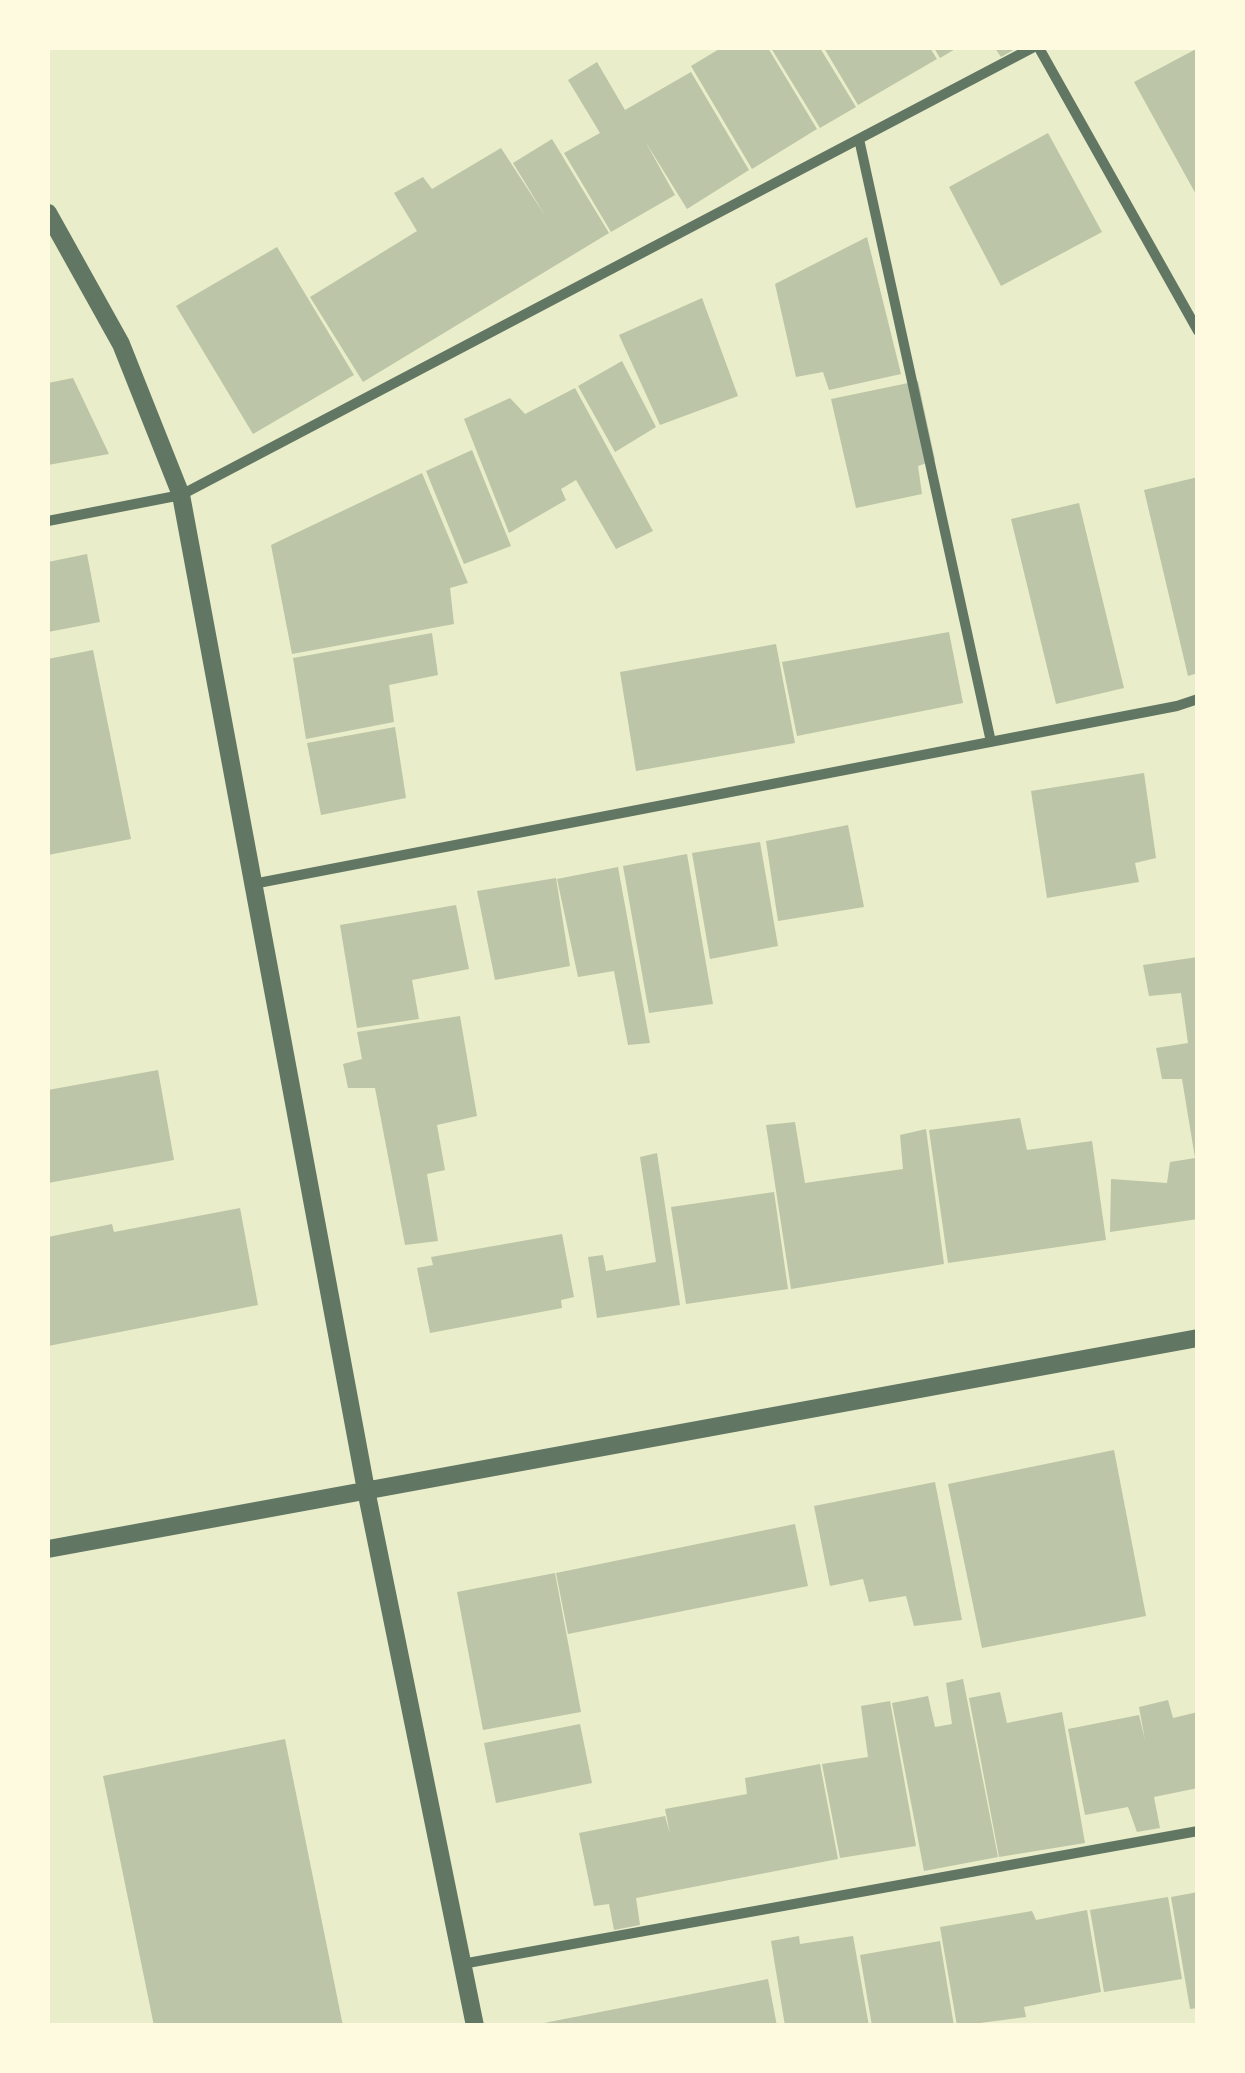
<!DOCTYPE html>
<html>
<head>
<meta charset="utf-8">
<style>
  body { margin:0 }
  #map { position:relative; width:1245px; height:2073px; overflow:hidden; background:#e9edc9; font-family:"PT Sans",sans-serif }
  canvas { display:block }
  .frame { position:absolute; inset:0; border:50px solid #fefae0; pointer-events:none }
</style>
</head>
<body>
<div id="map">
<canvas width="1245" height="2073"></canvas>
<div class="frame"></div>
</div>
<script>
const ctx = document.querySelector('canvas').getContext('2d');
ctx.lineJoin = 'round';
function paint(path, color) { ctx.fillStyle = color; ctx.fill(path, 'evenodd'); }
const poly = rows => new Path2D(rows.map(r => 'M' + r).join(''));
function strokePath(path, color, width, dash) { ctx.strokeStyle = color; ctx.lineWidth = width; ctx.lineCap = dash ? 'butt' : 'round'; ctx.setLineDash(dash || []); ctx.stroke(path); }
const building = poly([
  [721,48,768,48,817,129,752,169,691,66],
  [771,48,820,48,856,107,820,128],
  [824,48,930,48,937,59,858,105],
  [934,48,957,48,940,58],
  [995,48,1017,48,1001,57],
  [1198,48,1198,198,1134,82],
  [597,62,625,110,691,72,749,170,687,209,645,141,675,195,611,232,564,153,600,133,568,80],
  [1048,133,1102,232,1001,286,949,187],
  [552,139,609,233,363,382,310,297,417,231,394,193,423,177,432,189,501,148,546,217,513,163],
  [867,237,901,374,829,390,823,372,796,377,775,284],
  [277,247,354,375,253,434,176,306],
  [702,298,738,396,660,425,619,335],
  [622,361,656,427,615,452,578,386],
  [73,378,109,454,48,465,48,383],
  [918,381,935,460,918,466,922,494,856,508,831,399],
  [575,388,653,531,616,549,576,480,561,489,566,500,509,533,464,419,510,398,525,414],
  [472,450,511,546,464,564,426,471],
  [422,473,468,583,450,588,454,624,292,654,271,545],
  [1198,477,1198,673,1188,676,1144,490],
  [1079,503,1124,688,1056,704,1011,519],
  [87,554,100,622,48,632,48,562],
  [949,632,963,703,797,736,782,662],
  [432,633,438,675,389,685,394,722,306,739,293,658],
  [776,644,795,743,636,771,620,672],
  [93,650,131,839,48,855,48,659],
  [395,727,406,798,321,815,307,743],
  [1144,773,1156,858,1135,863,1139,882,1047,898,1031,791],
  [848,825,864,907,778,921,766,841],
  [760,842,778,946,710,959,692,853],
  [687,854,713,1004,649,1013,623,866],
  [618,867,650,1043,628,1045,614,971,578,977,557,879],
  [556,878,570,966,495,980,477,891],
  [456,905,469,969,412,980,419,1019,357,1028,340,925],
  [1198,957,1198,1219,1110,1232,1111,1179,1167,1183,1170,1162,1195,1158,1182,1079,1162,1079,1156,1048,1188,1043,1181,993,1149,996,1143,965],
  [460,1016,477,1116,437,1125,445,1170,427,1174,438,1241,405,1245,375,1088,348,1088,343,1064,362,1059,357,1032],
  [158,1070,174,1160,48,1183,48,1090],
  [1020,1118,1027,1150,1092,1141,1106,1240,948,1263,929,1130],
  [795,1122,805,1183,903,1169,900,1135,926,1129,944,1264,791,1289,766,1125],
  [657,1153,680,1305,597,1318,588,1257,603,1255,606,1271,656,1262,640,1157],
  [774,1192,788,1289,686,1304,671,1207],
  [240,1208,258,1305,48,1346,48,1237,112,1224,114,1232],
  [562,1234,574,1297,561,1300,562,1308,430,1333,417,1268,433,1265,431,1257],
  [1114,1450,1146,1616,982,1648,948,1484],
  [935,1482,962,1620,914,1626,906,1596,869,1602,863,1579,830,1586,814,1506],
  [795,1524,808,1586,568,1634,556,1573],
  [555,1573,581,1712,483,1730,457,1592],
  [963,1679,998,1857,924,1871,892,1703,928,1696,935,1727,952,1724,946,1683],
  [1000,1692,1007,1723,1062,1712,1085,1843,999,1857,969,1698],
  [1168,1700,1173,1718,1198,1712,1198,1788,1154,1797,1160,1828,1137,1832,1128,1807,1085,1815,1068,1729,1139,1715,1145,1740,1139,1707],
  [890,1701,916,1846,840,1858,822,1764,868,1757,861,1706],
  [580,1724,592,1783,496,1803,484,1743],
  [285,1739,343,2026,154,2026,103,1776],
  [820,1764,838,1859,636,1898,640,1925,614,1930,609,1904,594,1906,579,1833,665,1816,670,1834,665,1809,747,1794,745,1778],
  [1198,1892,1198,2008,1190,2009,1171,1897],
  [1168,1897,1182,1979,1104,1992,1090,1910],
  [1087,1910,1101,1992,1024,2007,1026,2017,957,2026,940,1927,1032,1911,1036,1920],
  [799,1936,800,1944,853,1936,869,2026,785,2026,771,1941],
  [940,1941,954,2026,872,2026,860,1955],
  [768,1979,777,2026,540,2026,539,2024]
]);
const minor = poly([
  [1039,48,1198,331],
  [859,139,991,742],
  [48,521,181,495,1032,48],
  [253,884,1177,706,1198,699],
  [462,1964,1198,1831]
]);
const tertiary = poly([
  [48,213,121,344,181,495,366,1490,475,2026],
  [48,1549,1198,1338]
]);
paint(building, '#bcc5a7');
strokePath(minor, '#617663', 10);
strokePath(tertiary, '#617663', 18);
</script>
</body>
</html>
